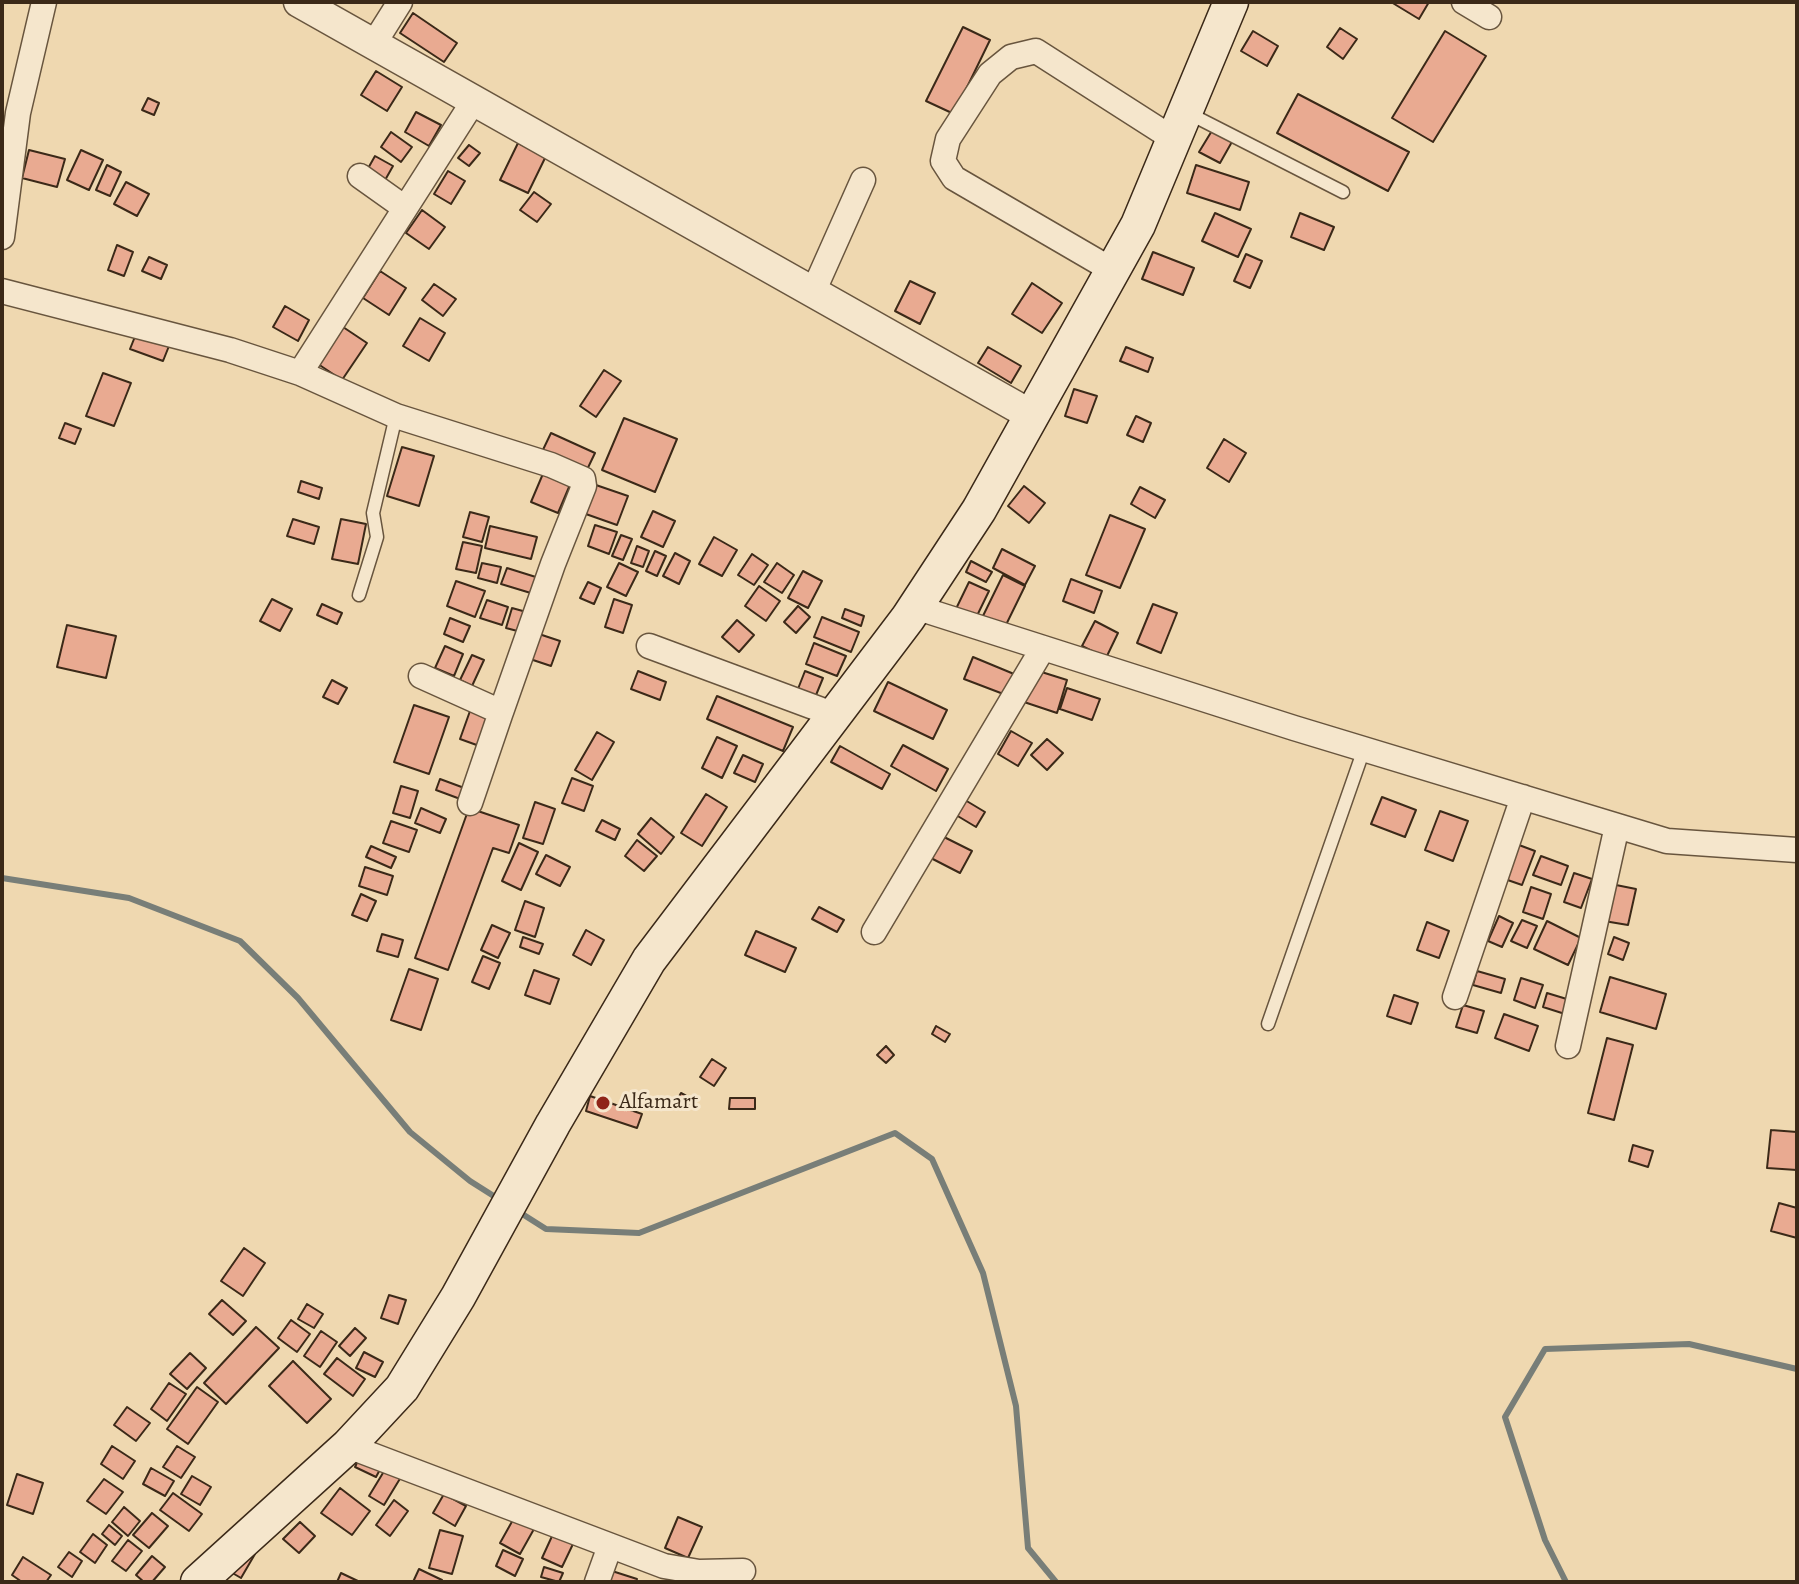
<!DOCTYPE html>
<html>
<head>
<meta charset="utf-8">
<style>
  body { margin:0 }
  #map { position:relative; width:1799px; height:1584px; overflow:hidden; background:#efd8b0; font-family:Alegreya,serif }
  canvas { display:block }
  .frame { position:absolute; inset:0; border:4px solid #3b2918; pointer-events:none }
</style>
</head>
<body>
<div id="map">
<canvas width="1799" height="1584"></canvas>
<div class="frame"></div>
</div>
<script>
const ctx = document.querySelector('canvas').getContext('2d');
ctx.lineJoin = 'round';
const poly = rows => new Path2D(rows.map(r => 'M' + r).join(''));
function strokePath(path, color, width, dash) { ctx.strokeStyle = color; ctx.lineWidth = width; ctx.lineCap = dash ? 'butt' : 'round'; ctx.setLineDash(dash || []); ctx.stroke(path); }
function paint(path, color) { ctx.fillStyle = color; ctx.fill(path, 'evenodd'); }
function write(font, color, halo, rows, align = 'center') {
  ctx.font = font + ' Alegreya,serif'; ctx.lineWidth = 6; ctx.setLineDash([]); ctx.textBaseline = 'middle'; ctx.strokeStyle = halo; ctx.fillStyle = color; for (const [text, x, y, turn = 0] of rows) {
    ctx.save(); ctx.translate(x, y); ctx.rotate((+turn || 0) * Math.PI / 180); ctx.textAlign = isNaN(turn) ? turn : align; if (halo) ctx.strokeText(text, 0, 0); ctx.fillText(text, 0, 0); ctx.restore();
  }
}
const stream = poly([
  [2,878,129,898,240,941,298,998,410,1132,470,1181,500,1200],
  [516,1210,546,1229,639,1233,895,1133,932,1159,983,1273,1016,1406,1028,1548,1056,1582],
  [1566,1582,1545,1540,1505,1417,1545,1349,1689,1344,1797,1369]
]);
const building = poly([
  [1391,2,1429,2,1419,19,1391,2],
  [413,13,457,43,444,62,400,33,413,13],
  [963,27,990,40,954,114,926,101,963,27],
  [1340,28,1357,39,1343,59,1327,47,1340,28],
  [1253,31,1278,46,1267,66,1241,51,1253,31],
  [1445,31,1486,56,1433,142,1392,118,1445,31],
  [376,71,402,87,387,111,361,95,376,71],
  [1298,94,1409,152,1388,191,1277,133,1298,94],
  [148,98,159,103,154,115,142,110,148,98],
  [416,112,441,125,429,146,405,132,416,112],
  [1213,129,1233,140,1220,163,1199,152,1213,129],
  [391,132,412,147,401,162,381,147,391,132],
  [518,143,546,156,528,193,500,180,518,143],
  [469,145,480,153,469,166,458,158,469,145],
  [29,150,65,159,57,187,22,178,29,150],
  [81,150,103,160,89,190,67,180,81,150],
  [375,156,393,166,384,182,366,172,375,156],
  [107,165,121,172,110,196,96,190,107,165],
  [1196,165,1249,182,1240,210,1187,193,1196,165],
  [448,171,465,181,451,204,434,194,448,171],
  [126,182,149,194,137,216,114,204,126,182],
  [534,192,551,204,537,222,520,210,534,192],
  [422,210,445,227,429,249,406,233,422,210],
  [1215,213,1251,229,1238,257,1202,241,1215,213],
  [1300,213,1334,227,1324,250,1291,237,1300,213],
  [117,245,133,252,124,276,108,270,117,245],
  [1153,252,1194,268,1183,295,1142,279,1153,252],
  [1246,254,1262,261,1250,288,1234,281,1246,254],
  [149,257,167,265,161,279,142,271,149,257],
  [380,271,406,288,389,315,363,298,380,271],
  [910,281,935,293,920,324,895,311,910,281],
  [1032,283,1062,303,1042,333,1012,314,1032,283],
  [434,284,456,299,443,316,422,300,434,284],
  [285,306,309,320,298,341,273,327,285,306],
  [420,318,445,333,429,361,403,346,420,318],
  [343,327,367,343,342,380,318,364,343,327],
  [136,334,169,346,163,361,130,349,136,334],
  [988,347,1021,366,1011,383,978,363,988,347],
  [1126,347,1153,358,1148,372,1120,361,1126,347],
  [604,370,621,381,596,417,580,406,604,370],
  [103,373,131,383,114,426,86,416,103,373],
  [1074,389,1097,396,1087,423,1065,416,1074,389],
  [1136,416,1151,423,1143,442,1127,435,1136,416],
  [624,418,677,439,655,492,602,470,624,418],
  [65,423,81,429,75,444,59,438,65,423],
  [551,433,595,453,584,476,540,456,551,433],
  [1224,439,1246,453,1229,482,1207,468,1224,439],
  [402,447,434,456,419,506,387,496,402,447],
  [545,469,572,480,558,513,531,502,545,469],
  [301,481,322,488,319,499,298,492,301,481],
  [593,484,628,496,617,525,583,513,593,484],
  [1024,486,1045,503,1029,523,1008,506,1024,486],
  [1140,487,1165,500,1155,518,1131,504,1140,487],
  [653,511,675,521,663,547,641,537,653,511],
  [470,512,489,517,482,542,463,537,470,512],
  [1110,515,1145,529,1120,588,1086,575,1110,515],
  [293,519,319,527,314,544,287,536,293,519],
  [341,519,366,524,358,564,332,559,341,519],
  [595,525,617,532,609,554,588,546,595,525],
  [490,526,537,537,531,559,485,548,490,526],
  [621,535,632,539,623,560,612,556,621,535],
  [714,537,737,550,722,576,699,564,714,537],
  [463,542,482,546,476,573,456,569,463,542],
  [637,546,649,551,643,567,631,563,637,546],
  [1002,549,1035,566,1025,585,993,568,1002,549],
  [655,551,666,556,657,576,646,571,655,551],
  [675,553,690,561,679,584,663,576,675,553],
  [752,554,768,565,754,585,738,575,752,554],
  [971,561,992,572,986,582,966,572,971,561],
  [482,563,501,567,497,583,478,578,482,563],
  [619,563,638,572,626,596,607,587,619,563],
  [777,563,794,575,782,593,764,582,777,563],
  [507,568,539,578,534,594,501,584,507,568],
  [803,571,822,581,808,608,788,598,803,571],
  [1003,575,1025,586,1002,633,980,622,1003,575],
  [1071,579,1102,591,1094,613,1063,601,1071,579],
  [456,581,485,591,475,617,447,606,456,581],
  [588,582,601,588,594,604,580,598,588,582],
  [969,582,989,591,973,624,953,615,969,582],
  [759,586,780,601,766,621,745,606,759,586],
  [272,599,292,609,280,631,260,621,272,599],
  [614,599,632,605,623,633,605,627,614,599],
  [487,600,508,607,502,625,480,618,487,600],
  [322,604,342,613,337,624,317,615,322,604],
  [1153,604,1177,613,1161,653,1137,643,1153,604],
  [798,606,810,617,796,633,784,622,798,606],
  [512,608,530,613,525,633,506,628,512,608],
  [845,609,864,616,861,626,842,618,845,609],
  [822,617,859,632,851,652,814,637,822,617],
  [450,618,470,626,463,642,444,634,450,618],
  [737,620,754,635,739,652,722,637,737,620],
  [1095,621,1118,633,1106,658,1082,646,1095,621],
  [67,625,116,636,106,678,57,667,67,625],
  [533,632,560,641,551,666,524,657,533,632],
  [814,643,846,656,837,676,806,664,814,643],
  [445,646,463,654,454,676,435,668,445,646],
  [472,655,484,660,472,686,460,680,472,655],
  [973,657,1014,674,1006,695,964,679,973,657],
  [1032,669,1067,680,1057,713,1021,701,1032,669],
  [638,671,666,682,660,700,631,689,638,671],
  [805,671,823,678,814,700,796,694,805,671],
  [332,680,347,688,338,704,323,697,332,680],
  [888,682,947,710,933,739,874,711,888,682],
  [1067,688,1100,699,1092,720,1060,709,1067,688],
  [717,696,793,727,783,751,707,719,717,696],
  [414,705,449,717,429,774,394,762,414,705],
  [470,711,495,720,485,748,460,739,470,711],
  [1011,731,1032,743,1018,766,998,754,1011,731],
  [597,732,614,742,592,780,575,770,597,732],
  [717,737,737,746,722,778,702,768,717,737],
  [1047,739,1063,753,1047,770,1031,755,1047,739],
  [903,745,948,769,936,791,891,766,903,745],
  [840,746,890,774,882,789,831,762,840,746],
  [743,755,763,764,755,782,734,773,743,755],
  [572,778,593,786,584,811,562,803,572,778],
  [440,779,467,789,463,800,436,790,440,779],
  [401,786,418,791,410,818,393,813,401,786],
  [706,794,727,807,702,846,681,833,706,794],
  [960,797,985,812,976,827,951,812,960,797],
  [1382,797,1416,810,1405,837,1371,824,1382,797],
  [535,802,555,809,543,844,523,838,535,802],
  [421,808,446,819,440,833,415,823,421,808],
  [469,808,519,825,509,853,493,848,448,970,415,958,469,808],
  [1440,811,1468,821,1453,861,1425,850,1440,811],
  [651,818,674,837,661,854,638,834,651,818],
  [602,820,620,829,615,840,596,831,602,820],
  [391,821,417,830,409,852,383,843,391,821],
  [936,833,972,851,960,873,925,855,936,833],
  [637,840,657,856,644,871,625,856,637,840],
  [1511,842,1535,851,1522,885,1499,877,1511,842],
  [519,843,538,852,521,890,502,881,519,843],
  [371,846,396,857,391,868,366,857,371,846],
  [546,855,570,867,560,886,536,874,546,855],
  [1541,856,1568,866,1561,885,1533,875,1541,856],
  [365,867,393,876,387,895,359,886,365,867],
  [1574,873,1592,879,1581,908,1564,902,1574,873],
  [1611,884,1636,889,1628,925,1604,921,1611,884],
  [1531,887,1551,894,1543,919,1523,912,1531,887],
  [361,894,376,901,367,921,352,915,361,894],
  [525,901,544,908,535,937,515,930,525,901],
  [819,907,844,920,837,932,812,919,819,907],
  [1499,916,1513,923,1502,947,1488,941,1499,916],
  [1522,920,1537,926,1527,948,1511,941,1522,920],
  [1547,921,1581,938,1568,965,1534,949,1547,921],
  [1427,922,1449,931,1439,958,1417,950,1427,922],
  [492,925,510,933,498,958,481,950,492,925],
  [586,930,604,940,591,965,573,955,586,930],
  [756,931,796,948,785,972,745,955,756,931],
  [382,934,403,940,398,957,377,951,382,934],
  [523,937,543,944,539,954,520,947,523,937],
  [1614,937,1629,943,1623,960,1608,954,1614,937],
  [483,956,500,963,489,989,472,982,483,956],
  [409,969,438,979,421,1030,391,1020,409,969],
  [534,970,559,979,550,1004,525,995,534,970],
  [1477,971,1505,979,1501,993,1473,985,1477,971],
  [1610,977,1666,994,1656,1029,1600,1012,1610,977],
  [1521,978,1543,985,1535,1008,1514,1000,1521,978],
  [1547,993,1570,1000,1565,1014,1543,1007,1547,993],
  [1394,995,1418,1003,1411,1024,1387,1016,1394,995],
  [1463,1005,1484,1011,1477,1033,1456,1027,1463,1005],
  [1504,1014,1538,1026,1529,1051,1495,1038,1504,1014],
  [936,1026,950,1034,945,1042,932,1034,936,1026],
  [1607,1038,1633,1045,1614,1120,1588,1113,1607,1038],
  [886,1046,894,1055,886,1063,877,1055,886,1046],
  [712,1059,726,1068,714,1086,700,1077,712,1059],
  [681,1093,692,1099,687,1110,675,1104,681,1093],
  [590,1096,642,1114,637,1128,586,1111,590,1096],
  [730,1098,755,1098,755,1109,729,1109,730,1098],
  [1771,1130,1797,1132,1797,1170,1767,1168,1771,1130],
  [1633,1145,1653,1151,1648,1167,1629,1161,1633,1145],
  [1779,1203,1797,1208,1797,1238,1771,1231,1779,1203],
  [244,1248,265,1263,243,1296,221,1281,244,1248],
  [389,1295,406,1300,398,1324,381,1318,389,1295],
  [222,1300,246,1321,233,1335,209,1314,222,1300],
  [307,1304,323,1314,314,1328,298,1319,307,1304],
  [291,1320,310,1334,297,1352,278,1338,291,1320],
  [256,1327,279,1348,226,1404,204,1383,256,1327],
  [355,1328,366,1338,350,1356,339,1346,355,1328],
  [321,1331,337,1342,320,1367,304,1356,321,1331],
  [364,1352,383,1362,375,1377,356,1368,364,1352],
  [190,1353,206,1368,187,1389,170,1374,190,1353],
  [337,1358,365,1379,353,1396,324,1374,337,1358],
  [293,1361,331,1399,307,1423,269,1386,293,1361],
  [169,1383,186,1394,167,1421,151,1409,169,1383],
  [197,1387,218,1402,188,1444,167,1429,197,1387],
  [127,1407,150,1423,136,1441,114,1425,127,1407],
  [112,1446,135,1461,123,1479,101,1464,112,1446],
  [177,1446,195,1457,181,1478,163,1467,177,1446],
  [362,1452,384,1462,376,1477,355,1467,362,1452],
  [151,1468,174,1481,165,1496,143,1484,151,1468],
  [386,1468,401,1477,384,1505,369,1496,386,1468],
  [17,1474,43,1483,33,1514,7,1505,17,1474],
  [192,1476,211,1487,200,1505,181,1494,192,1476],
  [104,1479,123,1492,106,1514,87,1501,104,1479],
  [340,1488,370,1511,352,1535,321,1513,340,1488],
  [173,1493,202,1514,189,1531,160,1510,173,1493],
  [444,1494,466,1506,455,1526,433,1513,444,1494],
  [394,1500,408,1511,390,1536,376,1525,394,1500],
  [124,1507,140,1521,128,1536,112,1522,124,1507],
  [152,1513,168,1526,149,1548,133,1535,152,1513],
  [678,1517,702,1527,688,1558,665,1548,678,1517],
  [514,1518,534,1529,520,1554,500,1543,514,1518],
  [300,1522,315,1536,299,1553,283,1539,300,1522],
  [109,1525,122,1536,115,1545,102,1534,109,1525],
  [440,1530,463,1536,452,1574,429,1568,440,1530],
  [93,1534,107,1545,95,1563,80,1552,93,1534],
  [553,1534,573,1544,562,1567,542,1558,553,1534],
  [128,1540,142,1551,126,1571,112,1561,128,1540],
  [243,1547,255,1554,241,1578,229,1571,243,1547],
  [503,1550,523,1559,515,1576,496,1566,503,1550],
  [69,1552,82,1561,72,1577,58,1567,69,1552],
  [152,1556,165,1567,152,1582,144,1582,136,1575,152,1556],
  [23,1557,51,1575,46,1582,22,1582,12,1575,23,1557],
  [544,1567,563,1573,559,1582,541,1577,544,1567],
  [419,1569,442,1580,441,1582,413,1582,419,1569],
  [612,1571,637,1579,636,1582,608,1582,612,1571],
  [341,1573,360,1582,337,1582,341,1573]
]);
const service = poly([
  [1188,113,1343,192],
  [359,595,377,537,373,513,396,416],
  [1268,1024,1364,749]
]);
const minor = poly([
  [1464,2,1489,17],
  [373,45,400,2],
  [360,176,405,208],
  [2,237,18,113,44,2],
  [1112,270,954,178,943,161,948,139,990,74,1011,57,1036,51,1175,140],
  [814,290,863,180],
  [2,291,230,350,300,373,396,416,551,465,583,479,584,486,553,564,501,712,421,676],
  [300,373,473,102],
  [915,607,1294,728,1667,841,1797,850],
  [649,646,835,715],
  [470,803,501,712],
  [874,932,1043,648],
  [1455,997,1523,797],
  [1568,1046,1617,826],
  [348,1446,664,1566,699,1572,743,1571],
  [597,1582,610,1546]
]);
const tertiary = poly([
  [299,2,1031,415]
]);
const secondary = poly([
  [198,1582,348,1446,402,1388,458,1297,553,1124,649,960,908,618,979,510,1138,225,1231,2]
]);
const markers = [
  [603,1103,8,"#8f2418"]
];
const poiNames = [
  ["Alfamart",619,1103]
];
strokePath(stream, '#787e78', 6);
paint(building, '#e9aa91');
strokePath(building, '#3b2918', 2);
strokePath(service, '#68553e', 15);
strokePath(minor, '#68553e', 27);
strokePath(tertiary, '#68553e', 33);
strokePath(secondary, '#3b2918', 37);
strokePath(service, '#f5e6cc', 12);
strokePath(minor, '#f5e6cc', 24);
strokePath(tertiary, '#f5e6cc', 30);
strokePath(secondary, '#f5e6cc', 34);
for (const [x, y, r, color] of markers) { const dot = new Path2D(); dot.arc(x, y, r, 0, 2 * Math.PI); ctx.fillStyle = color; ctx.fill(dot); strokePath(dot, '#f5e6cc', 3); }
write('22px', '#3b2918', '#f5e6cc', poiNames, 'left');
</script>
</body>
</html>
